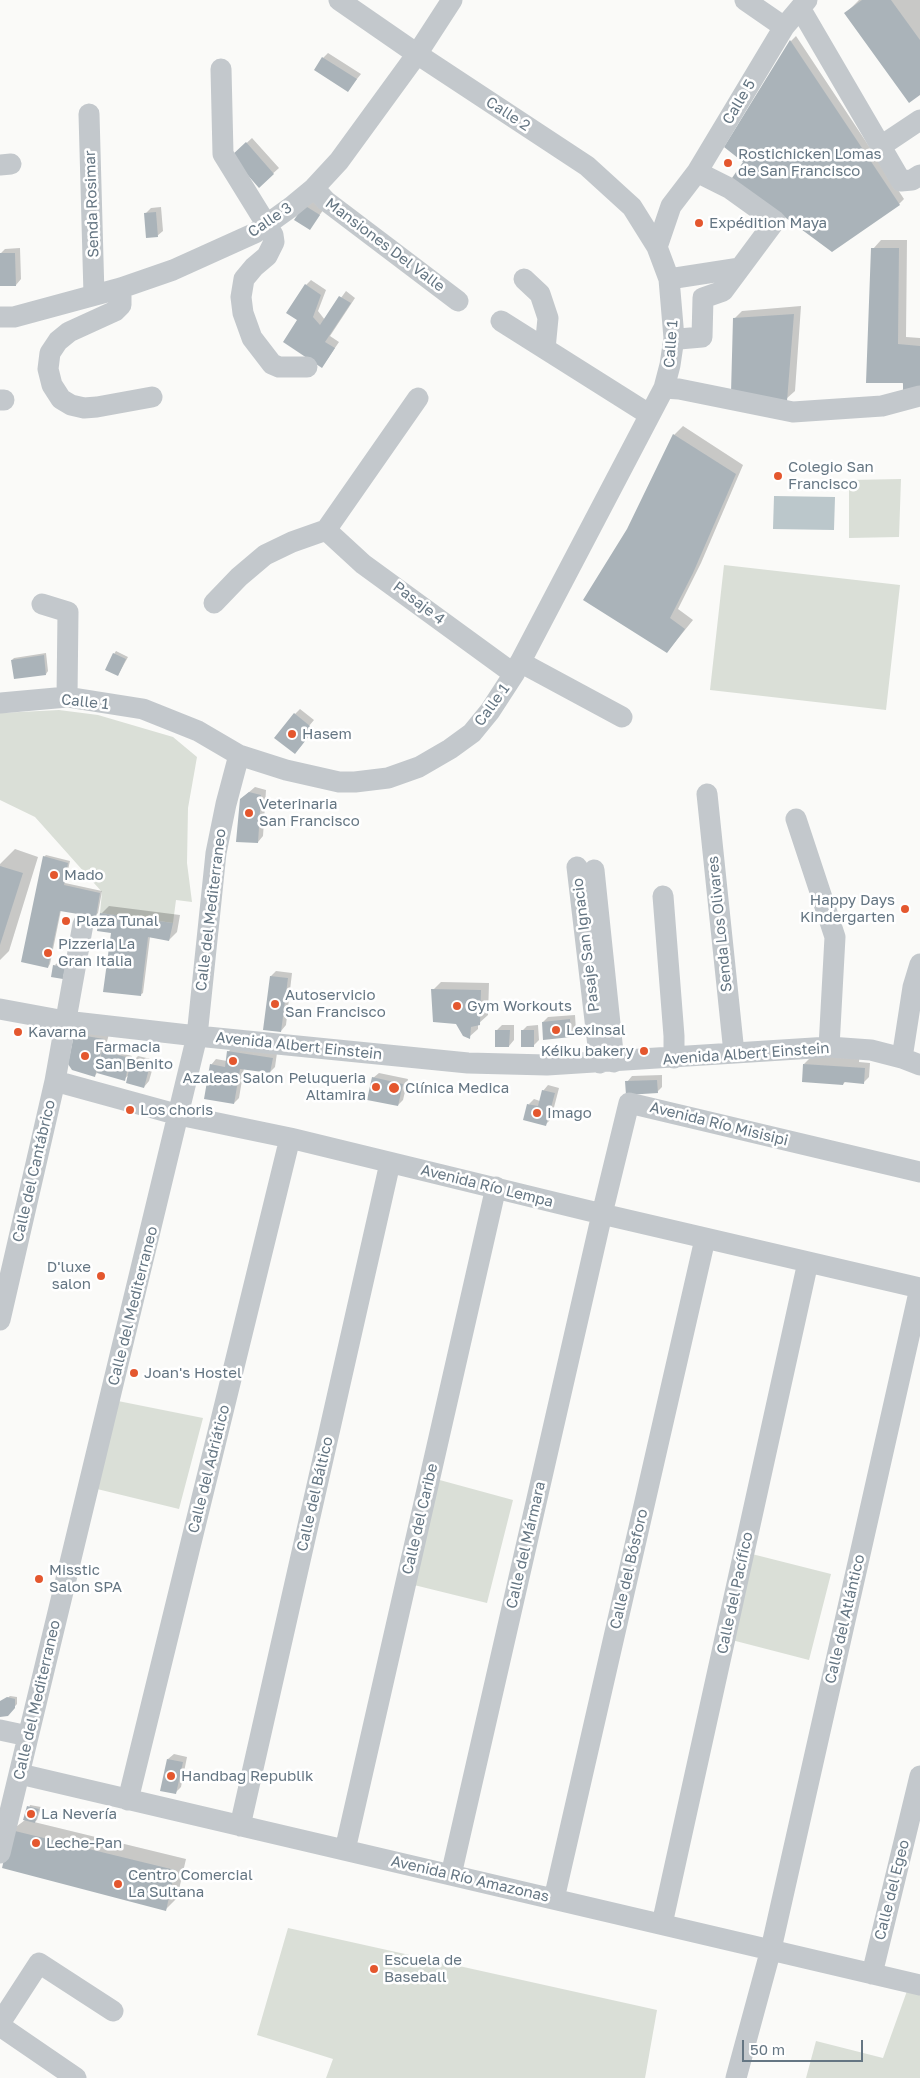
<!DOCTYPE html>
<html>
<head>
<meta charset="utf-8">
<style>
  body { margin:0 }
  #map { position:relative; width:920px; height:2078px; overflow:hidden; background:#fafaf8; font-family:"Golos Text",sans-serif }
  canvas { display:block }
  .scale { position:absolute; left:742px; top:2040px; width:121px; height:22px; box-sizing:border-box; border:2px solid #657683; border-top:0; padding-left:6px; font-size:15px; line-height:18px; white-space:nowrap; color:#657683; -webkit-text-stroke:4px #fff; paint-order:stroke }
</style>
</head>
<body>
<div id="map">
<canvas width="920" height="2078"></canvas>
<div class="scale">50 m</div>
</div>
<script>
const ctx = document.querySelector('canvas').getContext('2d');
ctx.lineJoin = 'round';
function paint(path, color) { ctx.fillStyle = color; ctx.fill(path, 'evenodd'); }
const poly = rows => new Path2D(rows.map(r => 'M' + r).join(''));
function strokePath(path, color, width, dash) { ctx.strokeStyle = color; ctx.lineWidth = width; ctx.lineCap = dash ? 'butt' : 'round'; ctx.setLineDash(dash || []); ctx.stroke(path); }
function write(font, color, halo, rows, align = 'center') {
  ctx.font = font + ' "Golos Text",sans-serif'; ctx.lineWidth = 5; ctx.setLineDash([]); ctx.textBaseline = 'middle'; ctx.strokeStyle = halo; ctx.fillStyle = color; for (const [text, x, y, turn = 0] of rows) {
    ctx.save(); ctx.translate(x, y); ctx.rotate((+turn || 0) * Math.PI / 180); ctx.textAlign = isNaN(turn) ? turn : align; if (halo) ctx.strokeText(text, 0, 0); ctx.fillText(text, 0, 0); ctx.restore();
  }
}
const green = poly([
  [901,479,899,537,849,538,849,480],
  [724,565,900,585,886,710,710,690],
  [59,710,98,715,173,737,197,757,188,808,187,863,192,902,176,900,173,923,100,913,102,892,35,817,0,800,0,713],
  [113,1400,203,1418,179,1509,93,1488],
  [436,1479,513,1500,487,1603,410,1584],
  [744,1552,831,1574,809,1660,724,1638],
  [288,1928,657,2010,645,2078,326,2078,333,2059,257,2035],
  [907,1991,920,1994,920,2078,806,2078,816,2041,883,2058]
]);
const water = poly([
  [774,496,835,497,834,530,773,529]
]);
const shadow = poly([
  [859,0,920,0,920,93,846,13],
  [796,36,904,199,899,204,744,162,726,147,791,41],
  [328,53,361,74,348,90,323,58],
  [252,138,279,168,259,186,238,151],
  [311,200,324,209,310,228,296,220],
  [161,207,163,231,157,236,145,214,151,208],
  [881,240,907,240,906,337,920,338,920,386,904,389,873,249],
  [20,248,21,279,16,285,0,254,5,249],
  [311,280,326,290,318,311,325,320,346,291,355,298,330,336,339,342,322,367,299,320,306,285],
  [801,306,795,391,786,399,734,319,742,311],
  [683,426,743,465,701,563,678,609,693,620,667,652,628,530,674,435],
  [116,651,128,657,118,675,114,654],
  [46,653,48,671,46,674,12,660,14,658],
  [300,709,314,720,309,726,314,730,300,747,295,714],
  [255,787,266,790,263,836,258,842,241,799],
  [15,849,38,857,9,951,0,960,0,864],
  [46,855,70,861,65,883,102,891,98,913,96,915,61,910,50,964,48,967,44,857],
  [109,906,180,915,177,932,169,940,150,937,143,993,140,995,112,932,101,914],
  [57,963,67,965,65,975,55,965],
  [276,971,292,973,286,1025,281,1031,271,976],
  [441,982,489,983,488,1015,478,1024,478,1029,469,1037,433,990],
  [575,1015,576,1031,571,1036,543,1022,548,1017],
  [502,1025,514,1025,514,1040,509,1046,497,1030],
  [538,1025,539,1040,534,1045,522,1031,527,1026],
  [80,1029,109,1034,105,1049,132,1056,129,1065,138,1056,155,1060,149,1081,144,1087,130,1074,124,1079,98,1072,94,1076,75,1034],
  [233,1047,277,1053,275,1067,270,1072,244,1068,239,1098,234,1103,211,1065,216,1059,227,1061,228,1052],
  [820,1048,860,1051,859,1062,870,1063,869,1077,864,1082,846,1081,843,1084,804,1064],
  [379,1073,408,1079,403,1100,398,1105,373,1078],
  [662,1075,662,1087,657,1092,627,1082,632,1076],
  [548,1085,559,1088,551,1119,546,1124,529,1104,534,1099,540,1101,543,1091],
  [10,1696,17,1697,17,1704,7,1715,0,1716,0,1704],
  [174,1754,187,1757,181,1787,175,1793,168,1759],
  [30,1805,41,1807,37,1820,34,1822,186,1859,177,1898,166,1909,12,1830,25,1820]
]);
const building = poly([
  [862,0,891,0,920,40,920,95,909,103,844,13],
  [790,40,900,205,832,252,732,178,743,162,724,147],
  [322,57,357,79,348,92,314,70],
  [246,142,274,174,259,188,231,156],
  [304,205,320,215,310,230,294,220],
  [156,212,158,237,146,238,144,213],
  [871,248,899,248,898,344,920,346,920,387,903,391,903,383,866,383],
  [0,253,15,253,16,286,0,286],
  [305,284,321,295,313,317,320,325,339,296,351,303,325,342,335,348,322,368,283,342,297,320,286,313],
  [794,314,787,401,731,393,733,318],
  [673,434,736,474,693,573,670,618,685,629,667,653,583,600,627,529],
  [113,653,126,659,118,676,105,670],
  [44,655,46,675,14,679,11,660],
  [294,713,310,726,305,732,309,736,295,754,274,738],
  [249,792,261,795,258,843,236,842,240,799],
  [43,856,68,863,64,885,100,893,96,917,60,911,48,968,21,962],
  [0,866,23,873,0,945],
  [100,913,173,923,169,941,148,937,141,996,103,992,111,933,97,931],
  [53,965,65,967,63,979,51,977],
  [270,976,288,978,281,1032,263,1030],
  [431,989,481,990,480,1025,471,1027,470,1039,463,1036,456,1024,433,1022],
  [570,1019,571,1037,543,1040,542,1022],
  [495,1030,510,1030,509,1047,495,1047],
  [521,1030,534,1030,534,1047,521,1047],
  [74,1034,104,1039,95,1077,72,1070,68,1064],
  [102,1051,130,1058,125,1081,97,1073],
  [227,1051,273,1058,270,1073,240,1069,234,1104,204,1099,210,1064,225,1067],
  [131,1061,150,1065,144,1088,126,1083],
  [803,1064,865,1068,864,1084,844,1082,843,1085,802,1082],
  [372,1077,403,1084,398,1106,367,1100],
  [657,1080,658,1093,626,1095,625,1081],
  [542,1090,555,1093,546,1126,523,1120,527,1104,538,1106],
  [7,1697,15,1699,15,1708,8,1716,0,1717,0,1701],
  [167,1759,183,1762,176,1794,160,1791],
  [27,1806,39,1809,35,1823,23,1820],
  [11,1830,175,1870,166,1911,2,1868]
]);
const minor = poly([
  [745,0,784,27],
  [800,8,901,181,912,180,920,175],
  [221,69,223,154,273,235,274,242,267,256,254,267,244,279,241,297,243,313,252,338,272,364,279,367,307,367],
  [89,114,94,295],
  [881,146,920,120],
  [0,165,11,164],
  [314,188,326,201,458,301],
  [657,247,671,206,697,172,784,27,807,0],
  [524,279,540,294,548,318,545,349],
  [669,279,740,268],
  [121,288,121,305,115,311,69,332,58,341,50,353,48,369,52,385,61,399,71,405,84,408,97,407,152,397],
  [0,317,14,317,121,288,173,270,255,233,291,207,314,188,339,161,417,54,452,0],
  [501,321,650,415],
  [674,338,679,339,702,337,703,298,723,291,775,221,729,188,697,172],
  [664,388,679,389,793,412,882,406,920,396],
  [0,400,4,400],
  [326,530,363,564,514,674],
  [214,603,239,577,265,555,292,542,326,530,418,398],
  [42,604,68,612,67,697],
  [520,662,622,717],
  [0,703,67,697,143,709,198,731,239,755,286,770,339,782,355,782,388,778,419,767,450,749,472,733,490,711,514,674,664,388,670,365,674,338,669,279,657,247,632,207,587,166,417,54,339,0],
  [707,794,734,1053],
  [796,819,835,937,829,1047],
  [577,867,600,1063],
  [594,870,614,1062],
  [663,896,674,1036,674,1058],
  [0,1009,65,1021,197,1036,468,1063,547,1065,829,1047,871,1050,902,1058,920,1065],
  [902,1058,913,987,920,964],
  [55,1081,179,1115,290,1138,602,1214,920,1288],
  [0,1320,55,1081,83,924],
  [0,1730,28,1736],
  [20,1774,920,1985],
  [128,1800,290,1138],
  [240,1826,390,1163],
  [345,1850,496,1187],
  [0,1853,197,1036,216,853,226,804,239,755],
  [451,1875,602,1214,629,1103,920,1172],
  [554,1899,705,1239],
  [662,1924,808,1262],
  [872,1974,920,1776],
  [0,2023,39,1963,113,2011],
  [0,2026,76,2078],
  [736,2078,771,1949,920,1288]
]);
const markers = [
  [728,163,5,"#e4572e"],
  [699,223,5,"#e4572e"],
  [778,476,5,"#e4572e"],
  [292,734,5,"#e4572e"],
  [249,813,5,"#e4572e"],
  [54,875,5,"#e4572e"],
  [905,909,5,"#e4572e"],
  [66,921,5,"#e4572e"],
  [48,953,5,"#e4572e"],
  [275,1004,5,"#e4572e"],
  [457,1006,5,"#e4572e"],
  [556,1030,5,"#e4572e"],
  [18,1032,5,"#e4572e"],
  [644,1051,5,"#e4572e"],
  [85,1056,5,"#e4572e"],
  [233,1061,5,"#e4572e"],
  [376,1087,5,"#e4572e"],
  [394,1088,6,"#e4572e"],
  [130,1110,5,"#e4572e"],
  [537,1113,5,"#e4572e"],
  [101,1276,5,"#e4572e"],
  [134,1373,5,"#e4572e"],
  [39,1579,5,"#e4572e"],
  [171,1776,5,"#e4572e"],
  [31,1814,5,"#e4572e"],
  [36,1843,5,"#e4572e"],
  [118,1884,5,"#e4572e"],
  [374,1969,5,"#e4572e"]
];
const streetNames = [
  ["Calle 5",739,102,-59],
  ["Calle 2",508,114,33],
  ["Senda Rosimar",92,204,-92],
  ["Calle 3",270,220,-34],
  ["Mansiones Del Valle",385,245,37],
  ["Calle 1",671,344,-86],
  ["Pasaje 4",419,603,37],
  ["Calle 1",85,702,6],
  ["Calle 1",492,705,-54],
  ["Calle del Mediterraneo",211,910,-83],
  ["Senda Los Olivares",720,924,-96],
  ["Pasaje San Ignacio",586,945,-97],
  ["Avenida Albert Einstein",299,1046,6],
  ["Avenida Albert Einstein",746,1054,-4],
  ["Avenida Río Misisipi",719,1124,14],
  ["Calle del Cantábrico",34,1171,-77],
  ["Avenida Río Lempa",487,1186,14],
  ["Calle del Mediterraneo",133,1306,-76],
  ["Calle del Adriático",209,1469,-76],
  ["Calle del Báltico",315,1494,-77],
  ["Calle del Caribe",420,1519,-77],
  ["Calle del Mármara",526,1545,-77],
  ["Calle del Bósforo",629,1569,-77],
  ["Calle del Pacífico",735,1593,-78],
  ["Calle del Atlántico",845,1619,-77],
  ["Calle del Mediterraneo",37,1700,-77],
  ["Avenida Río Amazonas",470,1879,13],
  ["Calle del Egeo",892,1890,-76]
];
const poiNames = [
  ["Rostichicken Lomas",738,154],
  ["de San Francisco",738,171],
  ["Expédition Maya",709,223],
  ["Colegio San",788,467],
  ["Francisco",788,484],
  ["Hasem",302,734],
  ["Veterinaria",259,804],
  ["San Francisco",259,821],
  ["Mado",64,875],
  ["Happy Days",895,900,"right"],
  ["Kindergarten",895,917,"right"],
  ["Plaza Tunal",76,921],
  ["Pizzeria La",58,944],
  ["Gran Italia",58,961],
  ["Autoservicio",285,995],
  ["San Francisco",285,1012],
  ["Gym Workouts",467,1006],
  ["Lexinsal",566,1030],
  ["Kavarna",28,1032],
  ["Farmacia",95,1047],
  ["San Benito",95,1064],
  ["Kéiku bakery",634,1051,"right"],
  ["Azaleas Salon",233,1078,"center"],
  ["Peluqueria",366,1078,"right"],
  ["Altamira",366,1095,"right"],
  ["Clínica Medica",405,1088],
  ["Los choris",140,1110],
  ["Imago",547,1113],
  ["D'luxe",91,1267,"right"],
  ["salon",91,1284,"right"],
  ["Joan's Hostel",144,1373],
  ["Misstic",49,1570],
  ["Salon SPA",49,1587],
  ["Handbag Republik",181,1776],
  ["La Nevería",41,1814],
  ["Leche-Pan",46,1843],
  ["Centro Comercial",128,1875],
  ["La Sultana",128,1892],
  ["Escuela de",384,1960],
  ["Baseball",384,1977]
];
paint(green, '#dadfd7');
paint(water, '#bbc7cb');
paint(shadow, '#0003');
paint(building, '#aab3b9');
strokePath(minor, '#c3c8cc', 21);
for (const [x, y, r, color] of markers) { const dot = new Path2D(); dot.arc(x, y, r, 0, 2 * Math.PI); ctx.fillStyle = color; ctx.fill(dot); strokePath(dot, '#fff', 2); }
write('15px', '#657683', '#fff', streetNames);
write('15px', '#657683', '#fff', poiNames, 'left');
</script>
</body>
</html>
